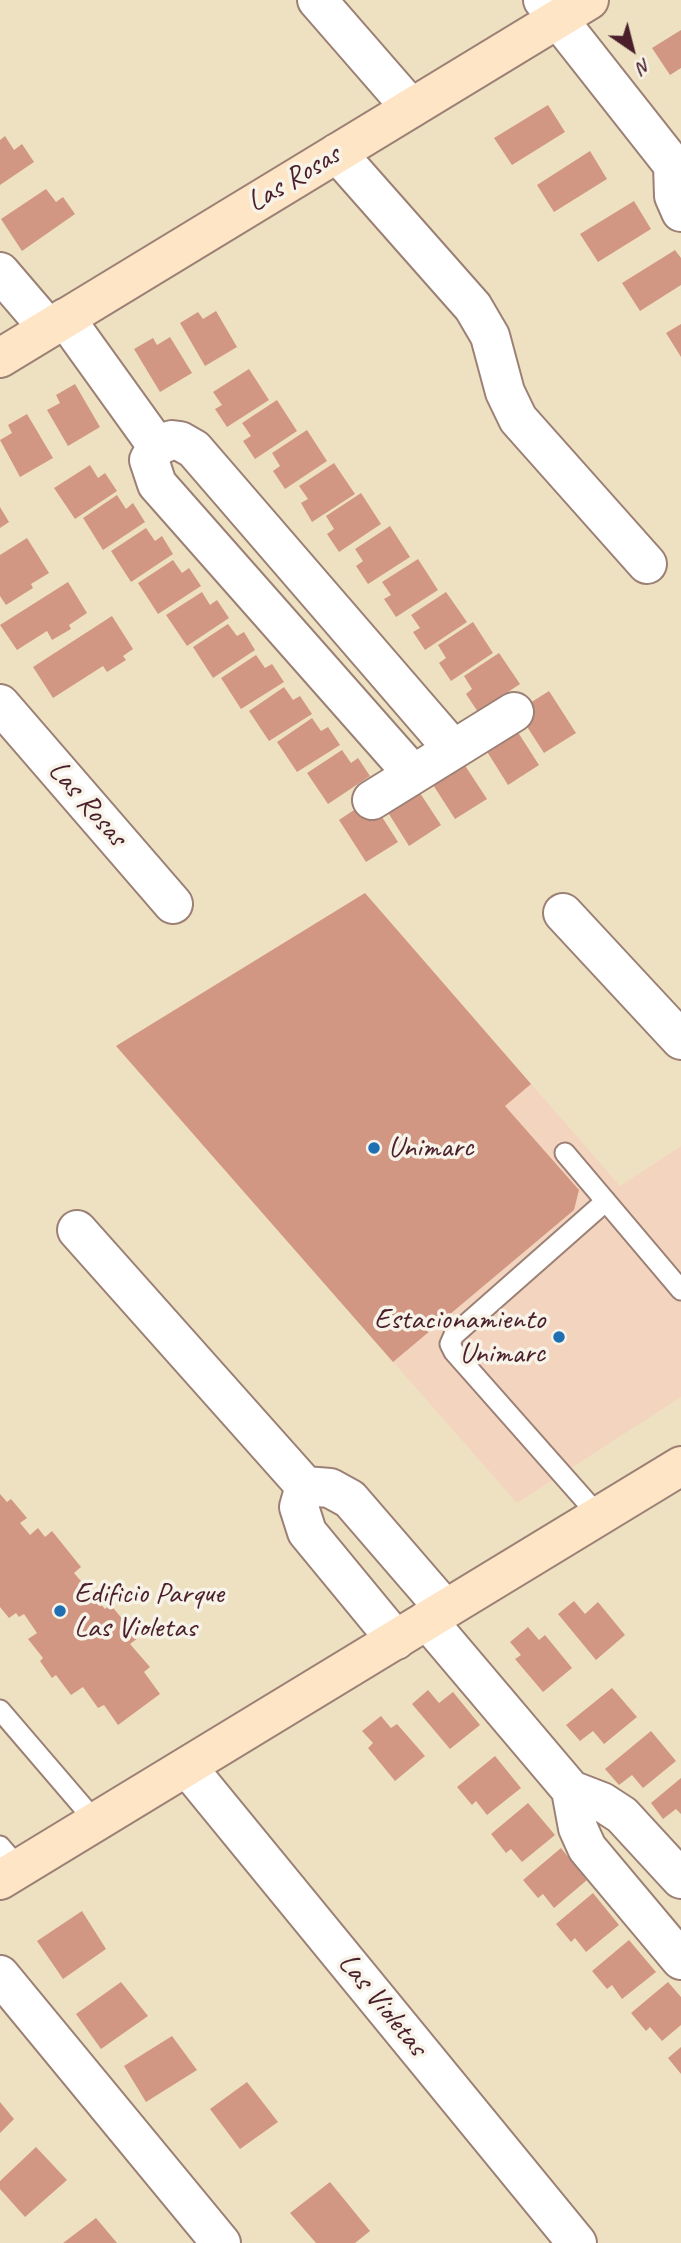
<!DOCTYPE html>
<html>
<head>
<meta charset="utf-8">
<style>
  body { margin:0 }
  #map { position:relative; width:681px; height:2243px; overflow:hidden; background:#eee1c1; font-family:Caveat,sans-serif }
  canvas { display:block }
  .north { position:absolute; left:597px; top:14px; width:70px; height:70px; -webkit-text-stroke:5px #f7f3e8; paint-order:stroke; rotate:145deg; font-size:19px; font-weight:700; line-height:28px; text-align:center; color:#4a1f2b }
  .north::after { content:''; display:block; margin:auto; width:24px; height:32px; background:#4a1f2b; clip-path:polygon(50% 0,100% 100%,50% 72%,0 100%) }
</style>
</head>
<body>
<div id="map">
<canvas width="681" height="2243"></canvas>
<div class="north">N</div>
</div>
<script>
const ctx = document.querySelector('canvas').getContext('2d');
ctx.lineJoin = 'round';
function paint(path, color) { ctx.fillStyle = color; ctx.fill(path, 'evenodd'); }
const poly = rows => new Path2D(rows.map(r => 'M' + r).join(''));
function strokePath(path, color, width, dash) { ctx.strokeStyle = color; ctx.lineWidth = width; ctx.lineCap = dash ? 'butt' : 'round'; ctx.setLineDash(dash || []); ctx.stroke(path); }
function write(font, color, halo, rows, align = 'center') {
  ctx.font = font + ' Caveat,sans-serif'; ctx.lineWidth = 7; ctx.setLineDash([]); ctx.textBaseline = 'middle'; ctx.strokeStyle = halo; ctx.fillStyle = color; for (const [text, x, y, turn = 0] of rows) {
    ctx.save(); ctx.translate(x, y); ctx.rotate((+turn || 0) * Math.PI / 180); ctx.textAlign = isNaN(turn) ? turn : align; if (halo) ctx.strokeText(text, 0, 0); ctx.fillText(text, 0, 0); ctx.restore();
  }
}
const built = poly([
  [365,893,620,1186,681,1146,681,1397,517,1503,116,1046]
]);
const building = poly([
  [681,30,681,68,670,75,652,48],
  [548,105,565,132,512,165,494,138],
  [5,136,14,150,22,144,34,162,0,185,0,140],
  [590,151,607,179,554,212,537,185],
  [46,189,56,202,63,197,75,214,22,251,1,219],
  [634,201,651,229,598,262,580,234],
  [675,250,681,258,681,285,640,311,622,283],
  [216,311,237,347,205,366,180,323,198,312,203,319],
  [681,324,681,357,666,333],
  [170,337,192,373,160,392,134,349,153,338,157,345],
  [249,369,269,400,227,427,215,409,222,405,213,392],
  [75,384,100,427,68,446,47,410,60,403,56,395],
  [277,400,297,431,255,459,243,441,251,436,242,423],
  [27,414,53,458,20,477,0,440,12,433,8,425],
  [307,430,327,461,285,489,273,471,280,466,272,453],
  [334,463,355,494,312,522,301,503,308,499,299,486],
  [90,465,98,478,105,473,117,491,75,519,54,488],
  [361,493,381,524,339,552,327,534,334,529,326,516],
  [117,495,126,509,133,503,145,522,103,550,83,518],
  [0,507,9,522,0,528],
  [390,526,410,557,368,584,356,566,363,561,355,549],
  [146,528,155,541,162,536,173,554,131,582,111,551],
  [27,538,49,573,31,584,33,588,6,605,0,596,0,555],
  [418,559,438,590,396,617,384,599,391,595,382,582],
  [173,560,182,573,189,568,201,586,158,614,138,583],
  [68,582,87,613,69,625,71,629,52,640,47,631,17,650,0,625],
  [202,592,210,605,217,600,229,618,187,646,166,615],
  [446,592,467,622,425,650,413,632,420,628,411,615],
  [112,616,133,649,123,656,126,660,107,672,103,666,53,698,33,667],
  [473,622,493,653,451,681,439,663,446,658,438,645],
  [228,624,237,636,244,632,255,650,213,678,193,647],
  [499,653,520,684,478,712,466,694,472,689,464,676],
  [256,655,265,668,272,664,284,682,241,709,221,678],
  [284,687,293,700,300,696,312,714,269,741,249,711],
  [549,691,576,733,544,753,522,719,535,710,530,703],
  [312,718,321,731,328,727,340,745,297,772,277,742],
  [512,723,539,765,508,785,486,750],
  [342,750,351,763,358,758,370,776,328,804,307,773],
  [464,764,487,799,455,819,428,777],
  [418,790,441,825,409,846,382,803],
  [375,806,398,842,366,862,339,820,357,808],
  [365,893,531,1084,505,1106,579,1190,574,1210,393,1362,116,1046],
  [0,1494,7,1502,11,1499,27,1518,20,1523,30,1535,38,1528,45,1537,52,1531,81,1567,74,1573,105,1609,110,1604,138,1638,130,1644,150,1667,144,1672,160,1694,118,1725,104,1705,98,1708,83,1687,71,1695,56,1675,52,1678,40,1661,43,1658,28,1639,37,1633,24,1614,19,1617,16,1613,9,1618,0,1607],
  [574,1601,585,1614,598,1602,625,1635,596,1660,558,1614],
  [528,1627,539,1640,545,1635,572,1668,543,1692,515,1659,521,1655,510,1642],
  [612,1688,637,1717,604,1744,593,1731,580,1741,566,1725],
  [428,1690,439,1703,453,1692,480,1725,450,1749,412,1704],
  [381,1716,391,1728,397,1724,425,1756,395,1781,368,1748,373,1743,362,1731],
  [651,1731,676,1761,643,1788,632,1775,619,1785,605,1769],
  [495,1756,521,1788,487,1815,476,1801,472,1805,457,1787],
  [681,1778,681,1814,676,1809,663,1819,651,1803],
  [528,1803,555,1835,522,1862,511,1849,506,1853,491,1834],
  [561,1848,587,1880,554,1908,543,1894,538,1898,523,1880],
  [593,1893,619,1925,586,1952,575,1938,571,1942,556,1924],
  [82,1911,106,1949,63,1979,37,1941],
  [629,1940,656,1972,622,1999,612,1985,607,1989,592,1971],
  [121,1982,148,2016,101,2049,76,2014],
  [668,1982,681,1997,681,2025,662,2041,650,2027,646,2031,631,2013],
  [172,2036,197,2070,146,2102,124,2066],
  [681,2047,681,2074,668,2058],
  [247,2082,278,2122,240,2149,210,2109],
  [0,2102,14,2119,0,2133],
  [36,2147,67,2180,25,2217,0,2189,0,2181],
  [330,2182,370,2231,355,2243,316,2243,290,2213],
  [96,2218,117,2243,63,2243]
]);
const lane = poly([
  [565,1153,681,1290],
  [599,1516,454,1352,450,1344,454,1335,606,1201],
  [0,1710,96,1822],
  [0,1846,19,1868]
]);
const street = poly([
  [317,0,411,108],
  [543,0,673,165,674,196,681,212],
  [337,153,473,307,490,336,505,392,518,419,647,564],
  [0,272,48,328],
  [65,318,157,446],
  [0,704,173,904],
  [413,774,157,484,149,460,157,446,172,440,180,441,194,449,453,749],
  [372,800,514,712],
  [563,913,681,1040],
  [77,1230,305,1486,330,1488,350,1499,445,1609],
  [305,1486,299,1507,307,1532,396,1640],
  [427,1620,571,1790,602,1802,622,1815,681,1879],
  [187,1767,577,2243],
  [571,1790,578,1828,587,1848,681,1960],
  [0,1975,221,2243]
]);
const secondary = poly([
  [0,358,589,0],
  [0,1880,681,1466]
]);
const markers = [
  [374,1148,7,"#1f6fb2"],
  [559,1337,7,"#1f6fb2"],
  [60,1611,7,"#1f6fb2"]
];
const streetNames = [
  ["Las Rosas",294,179,-31],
  ["Las Rosas",87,804,49],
  ["Las Violetas",382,2005,51]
];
const poiNames = [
  ["Unimarc",388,1148],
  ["Estacionamiento",545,1320,"right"],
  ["Unimarc",545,1354,"right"],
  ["Edificio Parque",74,1594],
  ["Las Violetas",74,1628]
];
paint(built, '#f3d4bf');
paint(building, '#d29783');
strokePath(lane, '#9c8076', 23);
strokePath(street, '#9c8076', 42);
strokePath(secondary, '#9c8076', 42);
strokePath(lane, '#fff', 19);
strokePath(street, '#fff', 38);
strokePath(secondary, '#fde5c5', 38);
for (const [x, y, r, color] of markers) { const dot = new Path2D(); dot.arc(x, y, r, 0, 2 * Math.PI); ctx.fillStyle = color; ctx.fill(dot); strokePath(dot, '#f7f3e8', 2.5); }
write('30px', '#4a1f2b', '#f7f3e8', streetNames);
write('30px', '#4a1f2b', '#f7f3e8', poiNames, 'left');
</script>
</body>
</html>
